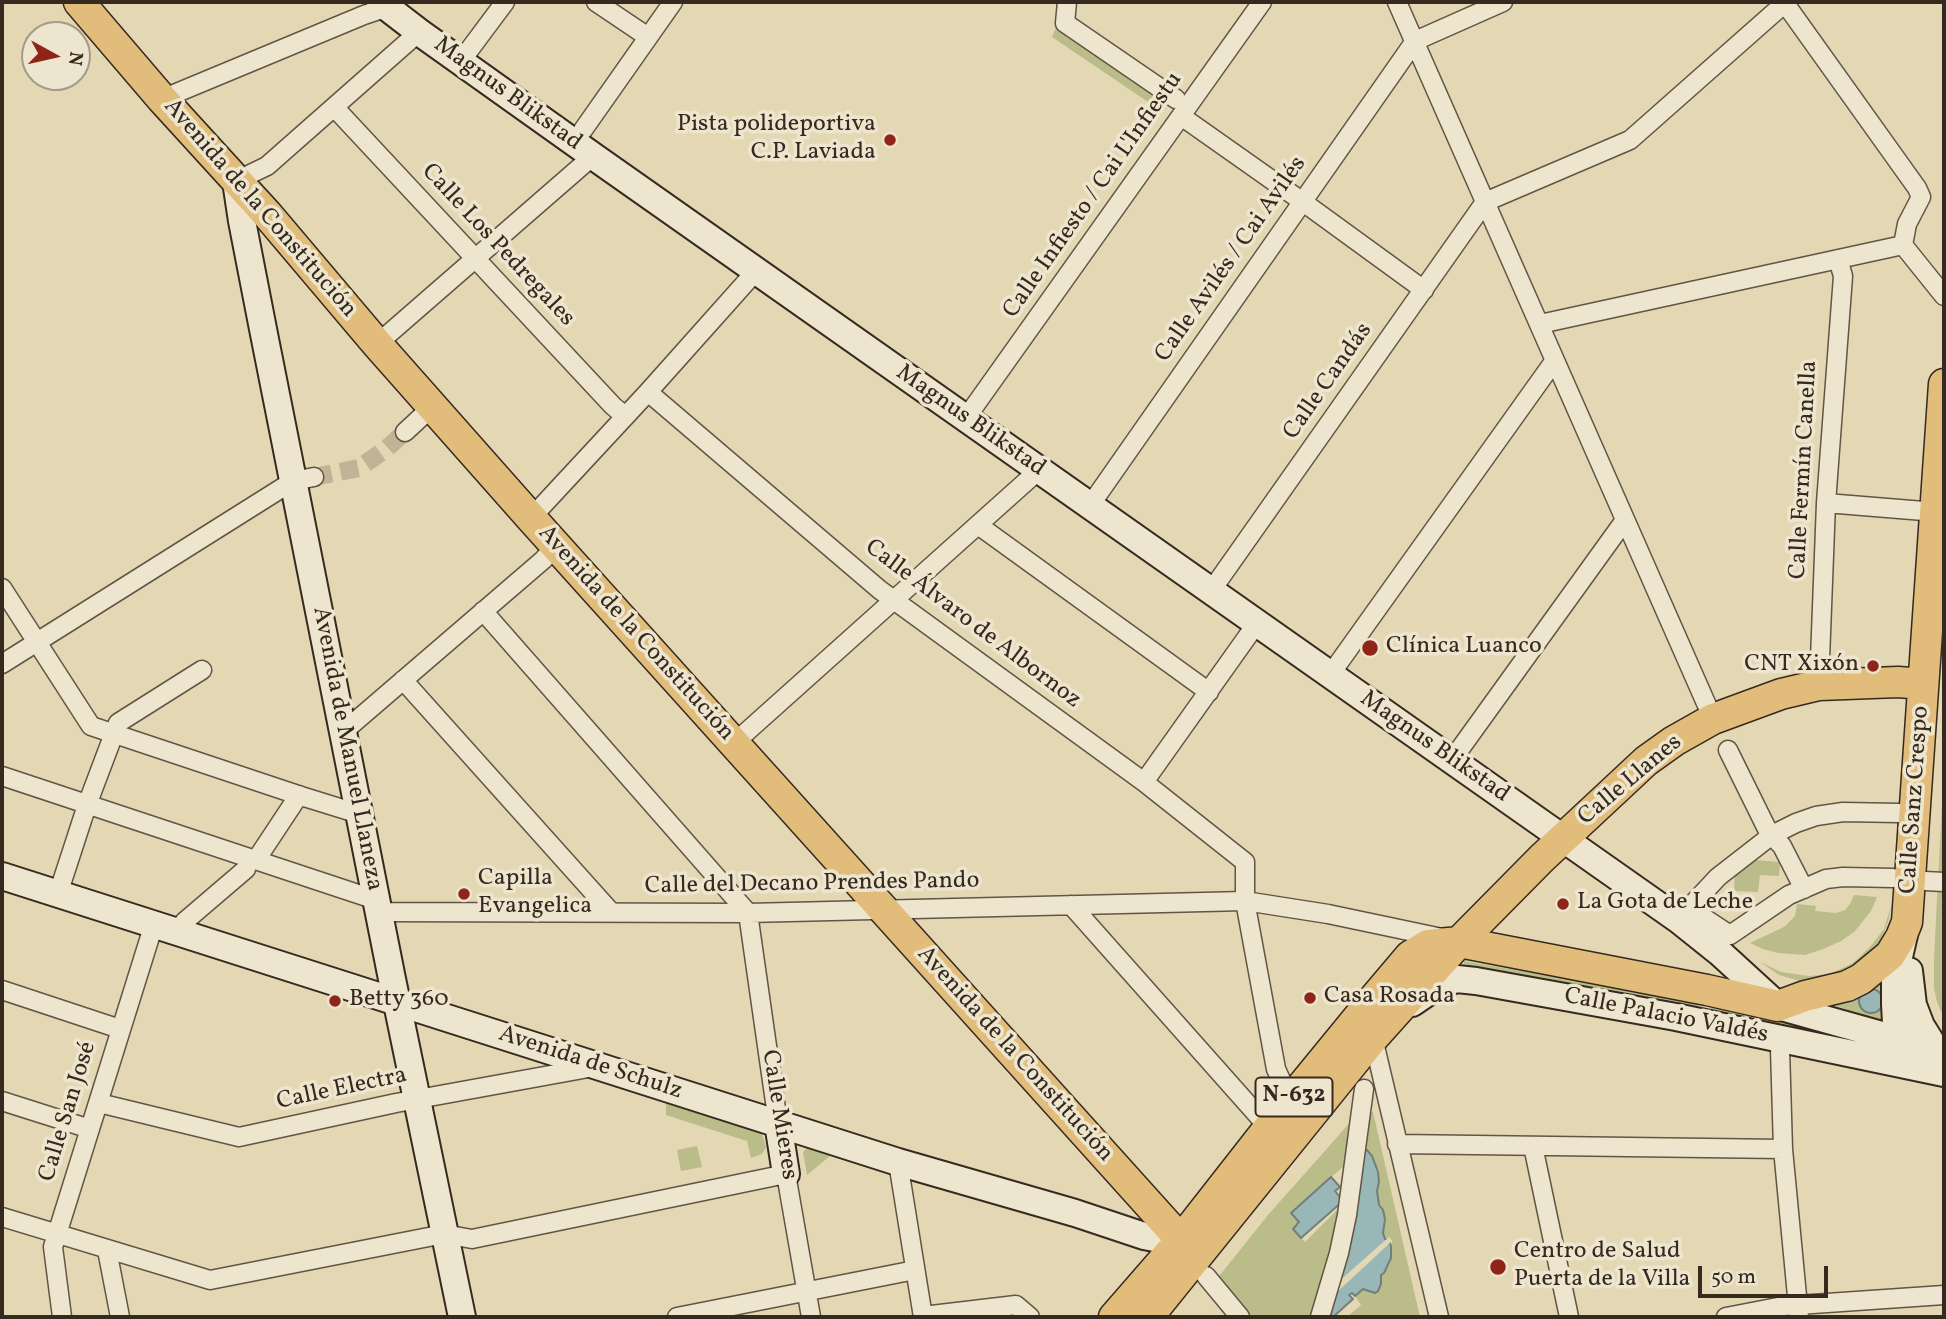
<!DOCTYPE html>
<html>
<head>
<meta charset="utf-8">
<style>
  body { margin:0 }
  #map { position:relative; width:1946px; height:1319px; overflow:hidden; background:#e3d7b4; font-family:Vollkorn,serif }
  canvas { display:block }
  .frame { position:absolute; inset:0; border:4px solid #362a20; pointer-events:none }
  .north { position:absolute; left:21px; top:21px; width:70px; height:70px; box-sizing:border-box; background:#ede5ce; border:2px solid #a49a88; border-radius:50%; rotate:98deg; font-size:19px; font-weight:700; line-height:28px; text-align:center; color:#362a20 }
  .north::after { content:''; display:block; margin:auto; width:24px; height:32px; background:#8f2418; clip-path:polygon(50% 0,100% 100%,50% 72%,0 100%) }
  .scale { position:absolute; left:1698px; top:1266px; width:130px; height:32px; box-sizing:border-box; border:4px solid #362a20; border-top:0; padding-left:9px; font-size:21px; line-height:24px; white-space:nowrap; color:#362a20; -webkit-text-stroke:5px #ede5ce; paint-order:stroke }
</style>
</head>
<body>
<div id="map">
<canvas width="1946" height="1319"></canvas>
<div class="frame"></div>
<div class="north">N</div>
<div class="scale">50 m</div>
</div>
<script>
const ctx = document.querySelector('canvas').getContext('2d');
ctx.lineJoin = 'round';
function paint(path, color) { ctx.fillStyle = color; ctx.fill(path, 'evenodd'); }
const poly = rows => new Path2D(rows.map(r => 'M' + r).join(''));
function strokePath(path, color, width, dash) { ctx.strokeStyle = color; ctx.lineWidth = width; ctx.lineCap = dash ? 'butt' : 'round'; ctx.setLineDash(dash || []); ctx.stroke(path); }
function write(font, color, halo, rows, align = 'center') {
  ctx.font = font + ' Vollkorn,serif'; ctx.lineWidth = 7; ctx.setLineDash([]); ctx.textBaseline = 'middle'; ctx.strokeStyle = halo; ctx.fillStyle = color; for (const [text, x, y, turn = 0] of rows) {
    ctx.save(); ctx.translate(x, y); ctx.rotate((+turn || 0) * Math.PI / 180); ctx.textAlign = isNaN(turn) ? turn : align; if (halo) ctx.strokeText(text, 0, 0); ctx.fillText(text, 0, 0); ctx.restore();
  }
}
const green = poly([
  [1056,27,1164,100,1157,108,1052,37],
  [1944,765,1944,1018,1937,1002,1934,988,1934,958],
  [1754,860,1780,862,1779,876,1760,875,1758,892,1734,891,1735,873],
  [1854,895,1877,897,1871,911,1855,931,1841,941,1823,949,1805,955,1778,953,1763,949,1750,943,1784,927,1795,916,1797,904,1816,906,1815,911,1836,913,1845,910,1850,904],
  [1891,906,1889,919,1880,943,1872,955,1854,970,1803,982,1779,975,1760,962,1781,972,1809,976,1830,974,1853,963,1870,947,1884,929],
  [1464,961,1699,1002,1698,1007,1463,966],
  [1887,967,1889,1024,1822,1001],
  [1712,1005,1894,1048,1893,1053,1711,1009],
  [666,1102,756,1128,762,1134,766,1147,762,1154,751,1158,747,1141,666,1115],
  [1373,1112,1420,1317,1374,1317,1372,1315,1370,1317,1347,1317,1361,1305,1355,1296,1363,1289,1375,1293,1379,1290,1381,1284,1381,1275,1389,1265,1391,1258,1392,1241,1389,1237,1385,1239,1383,1233,1385,1219,1383,1210,1379,1205,1377,1191,1379,1182,1364,1152,1369,1113],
  [1355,1117,1349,1162,1331,1177,1300,1222,1293,1229,1305,1242,1345,1202,1314,1317,1248,1317,1216,1280,1268,1215],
  [697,1146,702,1167,681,1171,677,1150],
  [807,1148,830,1156,807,1175,803,1152]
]);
const water = poly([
  '1859 1001a12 12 0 1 1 24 0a12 12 0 1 1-24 0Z',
  [1367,1150,1372,1156,1378,1172,1379,1182,1377,1191,1379,1205,1383,1210,1385,1219,1383,1233,1385,1239,1389,1240,1391,1246,1391,1258,1384,1273,1381,1275,1381,1284,1378,1291,1375,1293,1363,1289,1355,1296,1352,1293,1349,1295,1353,1299,1333,1317,1329,1312,1364,1152,1367,1150],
  [1331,1177,1340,1187,1335,1191,1343,1201,1301,1238,1293,1229,1299,1222,1291,1213,1331,1177]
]);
const pier = poly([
  [1389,1237,1392,1241,1335,1294,1337,1283]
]);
const streetTunnel = poly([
  [314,477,359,468,386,449,405,432]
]);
const street = poly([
  [596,2,648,37],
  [1067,2,1065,23,1176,99],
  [1397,2,1713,719],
  [1784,2,1917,188,1921,197,1907,224,1903,245,1944,296],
  [1415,41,1503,2],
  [461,61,505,2],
  [162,99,364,15,388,7],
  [334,107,613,406,625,416],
  [1181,116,1303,202,1424,290],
  [583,130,673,2],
  [236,181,267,166,419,32],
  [1540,324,1903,245],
  [377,344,593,156],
  [648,392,880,590,1144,782,1245,862,1245,901,1276,1069,1281,1080],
  [966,418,1262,2],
  [405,432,433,406],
  [1826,503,1936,512],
  [1089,507,1415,41],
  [531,518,648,392,756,271],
  [978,525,1209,692],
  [2,588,91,726,301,796,359,814],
  [1211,591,1485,202,1630,140,1785,3],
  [483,611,748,913],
  [2,664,293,481,314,477],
  [1330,675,1555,360],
  [403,680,611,912],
  [1819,685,1826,503,1843,276,1838,259],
  [343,732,543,560,557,545],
  [733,744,1039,470],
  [1728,750,1768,831,1782,846,1804,889],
  [1452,760,1625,520],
  [2,776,376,900],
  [1144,782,1257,623],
  [256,860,299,795],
  [1893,878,1843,877,1826,879,1789,895,1730,935,1689,908,1718,877,1772,835,1796,823,1816,816,1843,812,1899,813],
  [1925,881,1944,882],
  [58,894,87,805,118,723,202,670],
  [1071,905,1269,1128],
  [379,912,748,913,1245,901,1328,914,1442,938],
  [748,913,778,1123],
  [184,922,246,869],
  [2,990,120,1029],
  [1370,1036,1373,1038,1439,1317],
  [1787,1041,1782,1044,1780,1049,1783,1149,1799,1317],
  [2,1101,90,1129],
  [99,1103,239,1137,396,1103,594,1067],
  [1397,1144,1783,1149],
  [1533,1146,1569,1317],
  [898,1162,923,1317],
  [2,1217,210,1280,444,1234,472,1239,786,1174,811,1317],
  [107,1250,120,1317],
  [1206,1276,1240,1317],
  [923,1316,1016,1305,1030,1317],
  [62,1317,53,1247,154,924],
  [677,1317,915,1270],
  [1320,1317,1339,1253,1347,1215,1364,1089],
  [1726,1317,1783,1306,1944,1295]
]);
const secondary = poly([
  [380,2,419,32,593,156,1679,920,1719,952,1778,1006,1903,1041,1944,1057],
  [236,181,242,221,263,329,392,979,462,1317],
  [2,876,898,1162,1075,1213,1144,1236,1165,1240,1181,1240],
  [1904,935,1895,974,1895,1004,1896,1023,1903,1041,1911,1049],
  [1909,971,1913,1005,1921,1026,1941,1058],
  [1412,1003,1440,984,1457,979,1476,981,1676,1017,1944,1073],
  [778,1123,786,1174]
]);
const primary = poly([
  [79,2,162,99,267,214,377,344,531,518,1181,1240,1193,1245,1205,1246],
  [1114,1317,1181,1240,1289,1102,1366,1008,1410,956,1428,945,1459,942,1707,990,1778,1006,1805,996,1847,986,1861,979,1890,955,1901,937,1907,922,1944,384],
  [1148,1317,1373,1038,1459,942,1542,858,1646,761,1674,741,1713,719,1781,694,1819,685,1898,682,1923,684]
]);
const markers = [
  [890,140,7,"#8f2418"],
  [1370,648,9,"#8f2418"],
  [1873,666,7,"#8f2418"],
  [464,894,7,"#8f2418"],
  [1563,904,7,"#8f2418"],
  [1310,998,7,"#8f2418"],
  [335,1001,7,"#8f2418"],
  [1498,1267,9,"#8f2418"]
];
const shields = [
  [1294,1097,77]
];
const shieldNames = [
  ["N-632",1294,1097]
];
const streetNames = [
  ["Magnus Blikstad",507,95,36],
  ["Calle Infiesto / Cai L'Infiestu",1094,196,-55],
  ["Avenida de la Constitución",259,209,49],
  ["Calle Los Pedregales",497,246,47],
  ["Calle Avilés / Cai Avilés",1232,260,-55],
  ["Calle Candás",1329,382,-55],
  ["Magnus Blikstad",970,422,35],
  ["Calle Fermín Canella",1805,470,-87],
  ["Calle Álvaro de Albornoz",972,625,37],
  ["Avenida de la Constitución",635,634,48],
  ["Magnus Blikstad",1434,748,35],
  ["Avenida de Manuel Llaneza",346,749,79],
  ["Calle Llanes",1631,781,-40],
  ["Calle Sanz Crespo",1916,800,-86],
  ["Calle del Decano Prendes Pando",812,885,-1],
  ["Calle Palacio Valdés",1666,1017,11],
  ["Avenida de la Constitución",1014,1055,48],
  ["Avenida de Schulz",590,1064,18],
  ["Calle Electra",342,1090,-12],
  ["Calle San José",69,1112,-73],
  ["Calle Mieres",778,1115,81]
];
const poiNames = [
  ["Pista polideportiva",876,126,"right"],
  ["C.P. Laviada",876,154,"right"],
  ["Clínica Luanco",1386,648],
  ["CNT Xixón",1859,666,"right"],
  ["Capilla",478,880],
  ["Evangelica",478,908],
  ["La Gota de Leche",1577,904],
  ["Casa Rosada",1324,998],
  ["Betty 360",349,1001],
  ["Centro de Salud",1514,1253],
  ["Puerta de la Villa",1514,1281]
];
paint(green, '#babc89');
paint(water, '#9ab7b8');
strokePath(water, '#727f7b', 2);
paint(pier, '#e3d7b4');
strokePath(streetTunnel, '#c0b496', 18, [18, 9]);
strokePath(street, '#615545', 21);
strokePath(secondary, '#362a20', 30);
strokePath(primary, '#362a20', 33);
strokePath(street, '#ede5ce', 18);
strokePath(secondary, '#ede5ce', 26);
strokePath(primary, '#e2bc7a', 30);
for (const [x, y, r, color] of markers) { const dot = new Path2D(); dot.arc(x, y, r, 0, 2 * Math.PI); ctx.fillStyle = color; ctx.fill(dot); strokePath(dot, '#ede5ce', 2.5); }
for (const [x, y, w] of shields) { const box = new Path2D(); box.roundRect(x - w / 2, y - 19.5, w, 39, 5); ctx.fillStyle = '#ede5ce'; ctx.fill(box); strokePath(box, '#362a20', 2); }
write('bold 23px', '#362a20', null, shieldNames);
write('24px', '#362a20', '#ede5ce', streetNames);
write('24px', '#362a20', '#ede5ce', poiNames, 'left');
</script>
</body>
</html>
